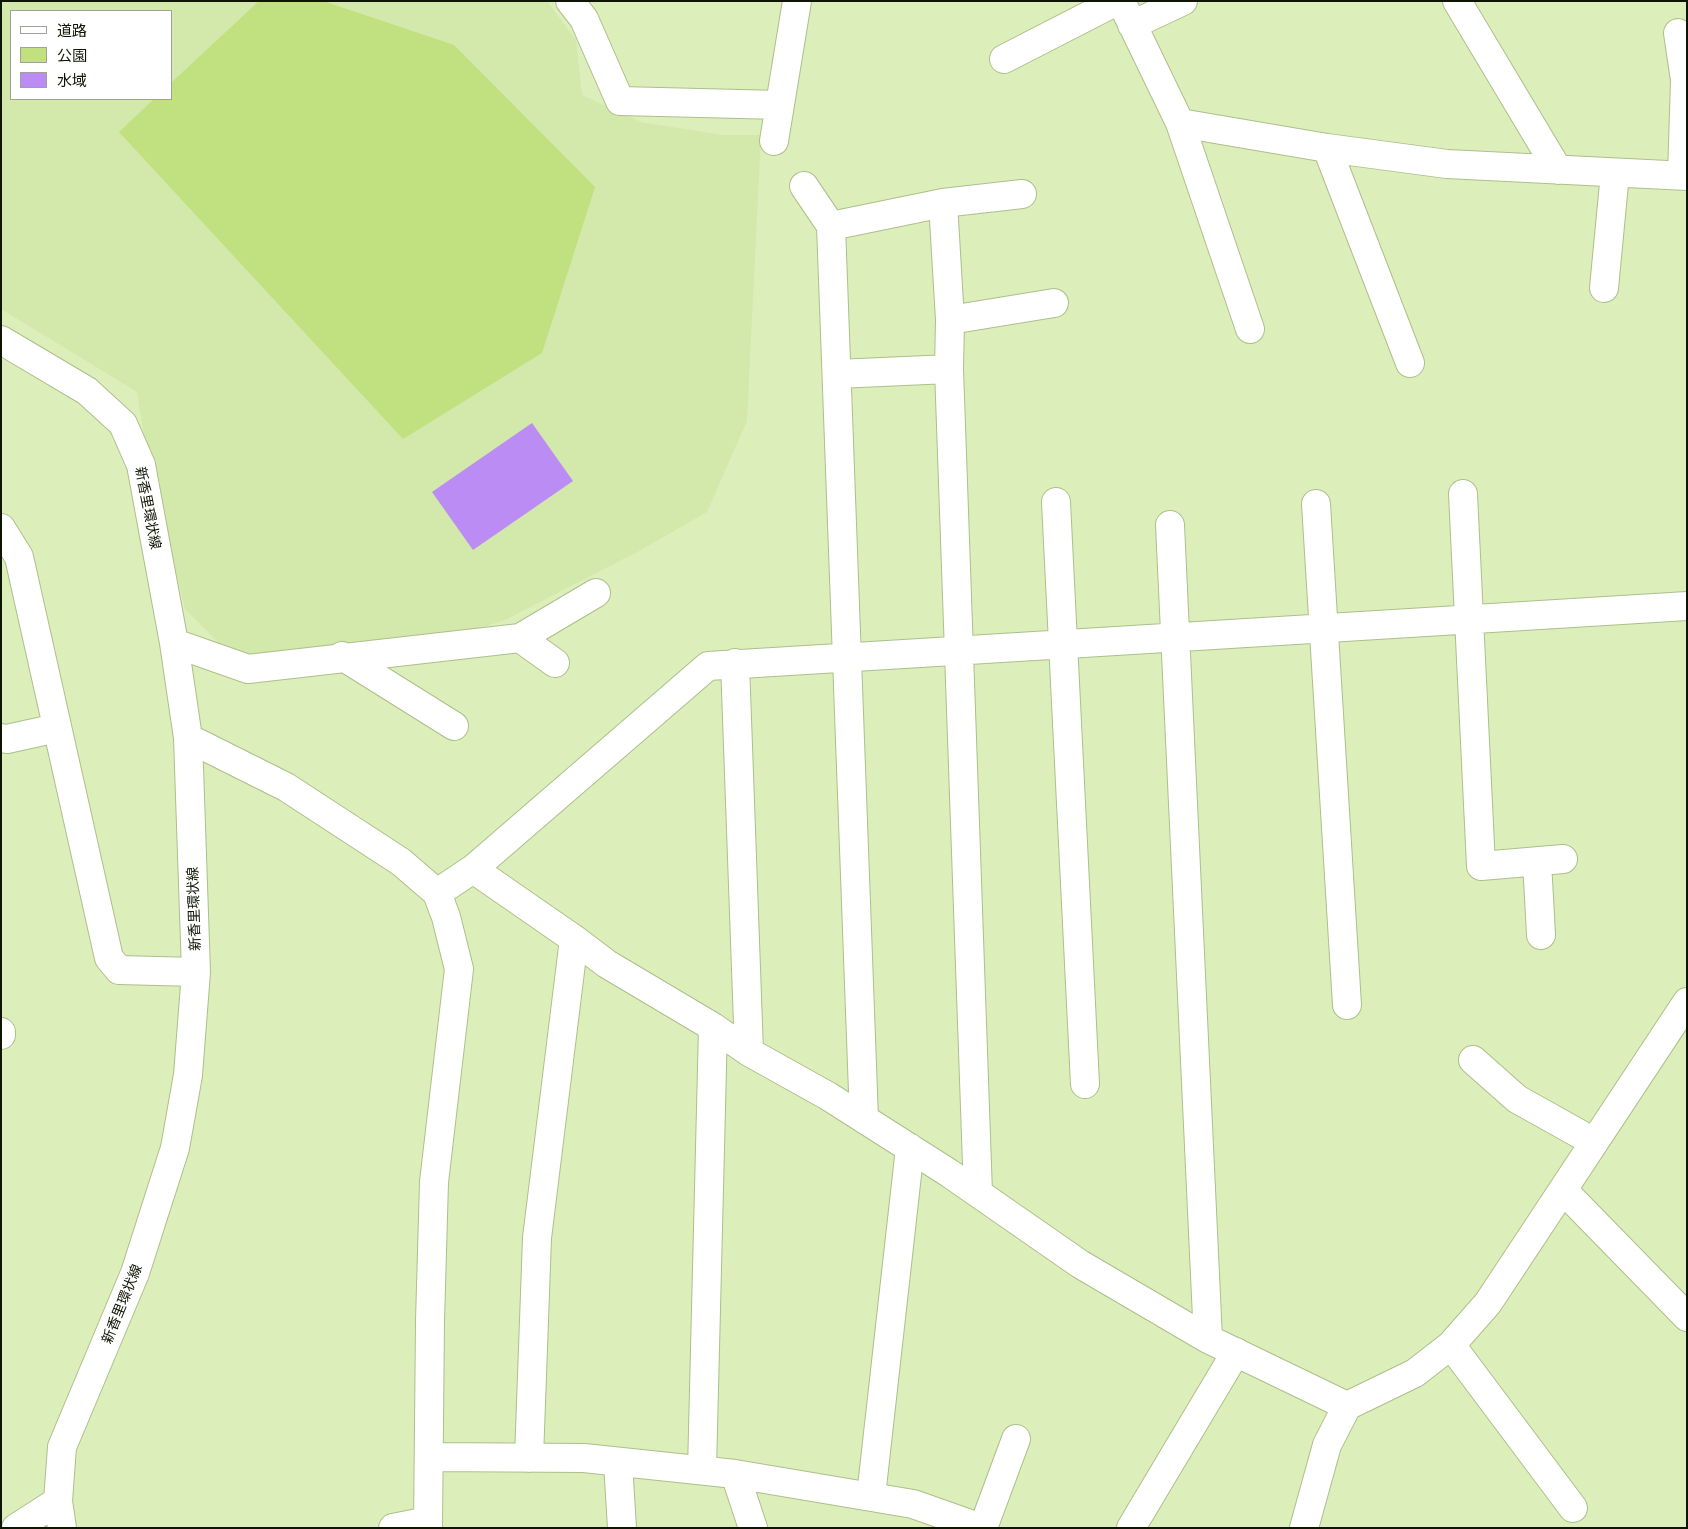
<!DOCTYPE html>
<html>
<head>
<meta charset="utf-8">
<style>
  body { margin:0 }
  #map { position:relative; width:1688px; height:1529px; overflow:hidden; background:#dcefba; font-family:Ubuntu,"Noto Sans JP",sans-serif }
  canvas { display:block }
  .frame { position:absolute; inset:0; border:2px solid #0f1503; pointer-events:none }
  .legend { position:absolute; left:10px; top:10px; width:162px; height:90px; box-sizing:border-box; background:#fff; border:1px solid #9fa19a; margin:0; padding:6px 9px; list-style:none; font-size:15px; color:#0f1503 }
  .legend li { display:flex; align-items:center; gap:10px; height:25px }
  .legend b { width:25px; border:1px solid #9fa19a }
</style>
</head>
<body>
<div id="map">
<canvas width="1688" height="1529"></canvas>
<div class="frame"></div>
<ul class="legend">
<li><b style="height:6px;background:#fff"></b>道路</li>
<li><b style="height:14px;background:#c1e080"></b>公園</li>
<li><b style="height:14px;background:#bb8cf4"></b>水域</li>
</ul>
</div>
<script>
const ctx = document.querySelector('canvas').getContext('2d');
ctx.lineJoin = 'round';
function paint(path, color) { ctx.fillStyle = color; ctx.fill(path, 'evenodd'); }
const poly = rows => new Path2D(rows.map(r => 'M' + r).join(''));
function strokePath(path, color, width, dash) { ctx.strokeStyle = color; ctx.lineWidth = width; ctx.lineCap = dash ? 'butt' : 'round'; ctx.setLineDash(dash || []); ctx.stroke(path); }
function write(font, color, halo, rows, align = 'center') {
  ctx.font = font + ' Ubuntu,"Noto Sans JP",sans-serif'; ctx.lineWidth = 4; ctx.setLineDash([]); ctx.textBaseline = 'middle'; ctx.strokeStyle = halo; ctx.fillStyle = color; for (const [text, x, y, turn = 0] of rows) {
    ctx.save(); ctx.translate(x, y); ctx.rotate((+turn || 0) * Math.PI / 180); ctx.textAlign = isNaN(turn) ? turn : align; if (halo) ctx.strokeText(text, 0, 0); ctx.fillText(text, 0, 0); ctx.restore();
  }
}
const built = poly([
  [1,1,547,1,576,40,582,95,641,122,722,135,761,135,747,421,707,512,641,550,505,620,446,639,234,658,185,609,144,436,137,392,1,309],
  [11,11,171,11,171,99,11,99]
]);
const green = poly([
  [259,1,323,1,454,45,595,187,542,353,403,439,119,132,154,99,171,99,171,83]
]);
const water = poly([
  [532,423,573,481,473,550,432,492]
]);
const minor = poly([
  [570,1,584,19,620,101,780,105],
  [1121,1,1180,123,1250,329],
  [1457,1,1558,170],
  [1132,25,1183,1],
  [1678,33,1685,80,1682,175],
  [1004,59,1117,1],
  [1180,123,1327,148,1447,164,1687,176],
  [774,141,797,1],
  [1327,148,1410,363],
  [804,186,831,226],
  [943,203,950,320,949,369,978,1193],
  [1604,288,1615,173],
  [950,320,1054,303],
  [1,340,87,391,123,424,141,465,174,643,188,738,196,972,188,1075,175,1148,135,1273,62,1447,58,1501,62,1528],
  [837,374,949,369],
  [1463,494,1481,866,1563,859],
  [1056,502,1085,1084],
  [1316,504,1347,1005],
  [1170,525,1208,1339],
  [1,528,19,557,109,958,119,970,196,972],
  [520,638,555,663],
  [174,643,248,669,520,638,596,593],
  [342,656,454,726],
  [735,663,749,1052],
  [1,738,7,739,57,728],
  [188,738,286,787,401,862,437,893,446,917,459,969,434,1182,430,1321,428,1528],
  [1537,861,1541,935],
  [473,869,574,939,607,964,713,1027,749,1052,828,1096,949,1173,1080,1264,1208,1339,1347,1406],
  [437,893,473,869,708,666,1687,606],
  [1,1032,1,1035],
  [1473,1060,1517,1099,1594,1142],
  [864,1119,831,226,943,203,1022,194],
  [1563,1190,1687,1317],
  [1451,1345,1573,1508],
  [429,1457,584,1458,735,1474,913,1504,981,1528],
  [529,1458,537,1238,574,939],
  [618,1463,622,1528],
  [702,1470,713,1027],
  [735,1474,753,1528],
  [871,1496,910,1148],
  [16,1528,58,1501],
  [393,1528,428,1521],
  [983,1528,1016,1439],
  [1131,1528,1236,1352],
  [1304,1528,1327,1445,1347,1406,1415,1373,1451,1345,1488,1303,1687,1002]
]);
const streetNames = [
  ["新香里環状線",148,508,79],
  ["新香里環状線",194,909,-92],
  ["新香里環状線",122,1304,-68]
];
paint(built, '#d3e8ab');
paint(green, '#c1e080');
paint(water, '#bb8cf4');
strokePath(minor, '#adbf8b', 30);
strokePath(minor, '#fff', 28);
write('14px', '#0f1503', '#fff', streetNames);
</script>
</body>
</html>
